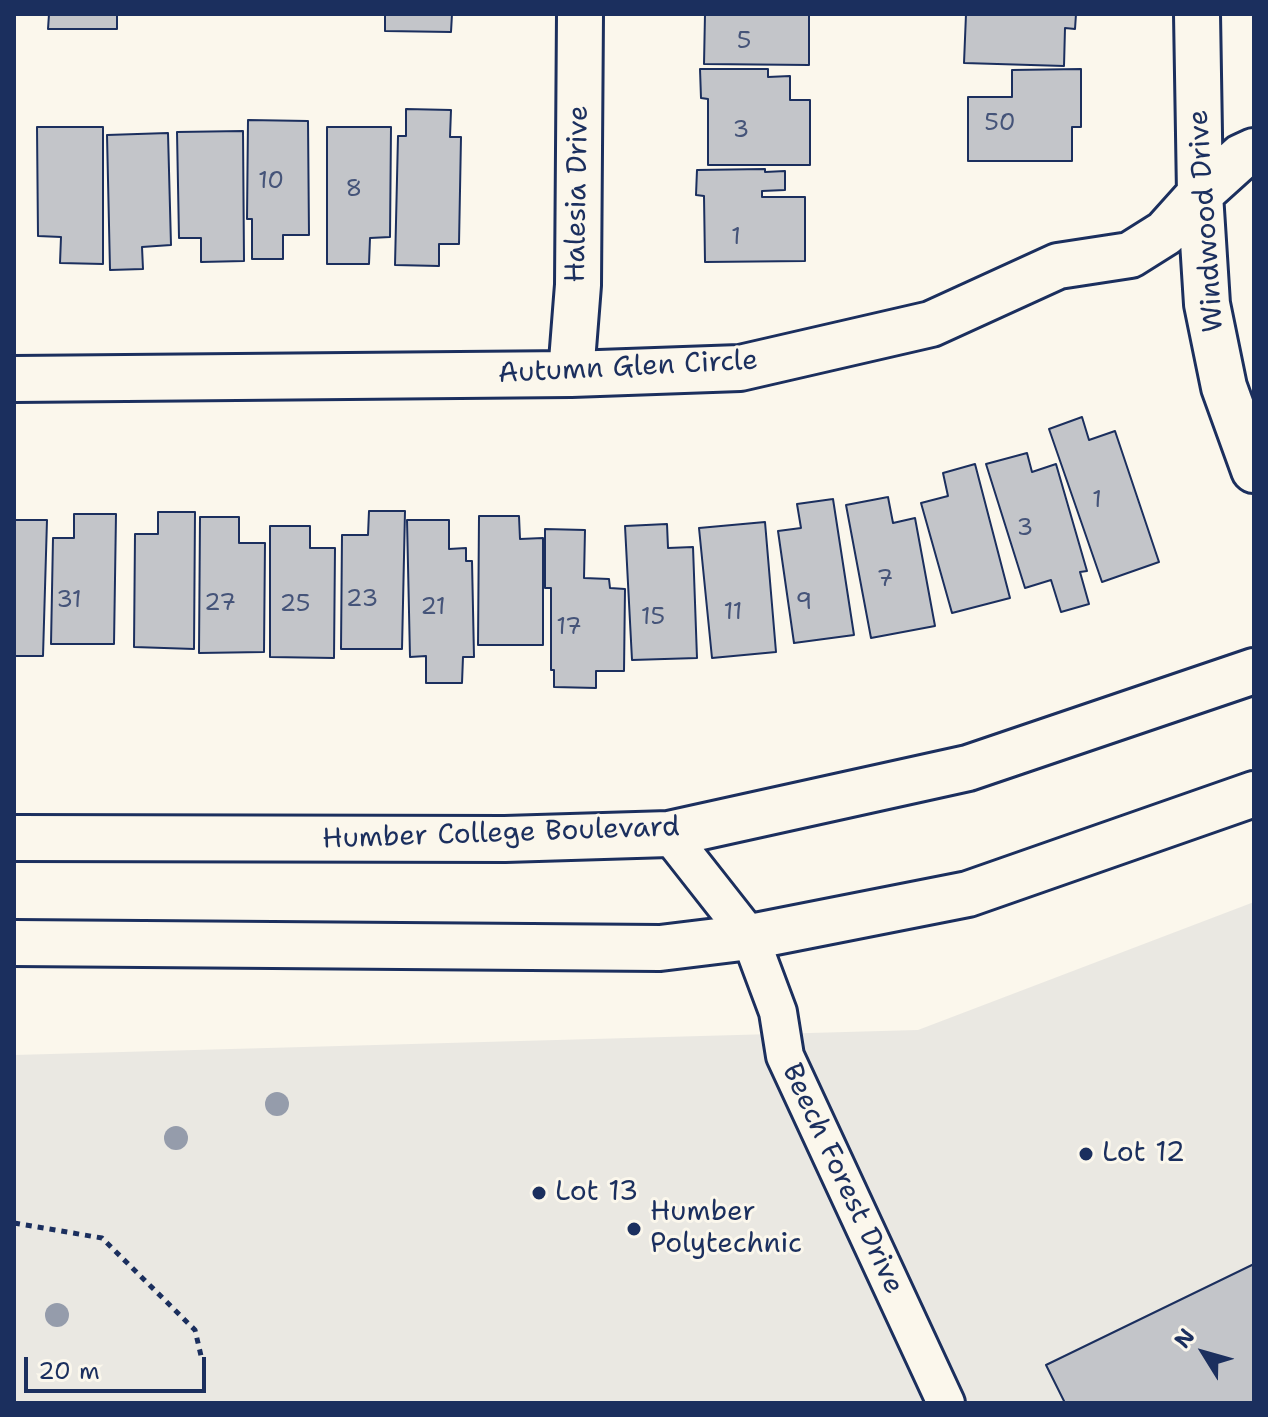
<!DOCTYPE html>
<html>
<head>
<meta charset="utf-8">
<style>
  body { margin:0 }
  #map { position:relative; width:1268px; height:1417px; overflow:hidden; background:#fbf7ec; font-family:"Shantell Sans",sans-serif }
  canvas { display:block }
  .frame { position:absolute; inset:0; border:16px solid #1b2f5e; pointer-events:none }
  .north { position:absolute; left:1164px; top:1313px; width:80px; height:80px; -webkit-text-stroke:6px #fbf7ec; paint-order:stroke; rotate:307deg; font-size:22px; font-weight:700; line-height:32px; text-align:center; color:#1b2f5e }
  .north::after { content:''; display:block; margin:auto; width:28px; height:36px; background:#1b2f5e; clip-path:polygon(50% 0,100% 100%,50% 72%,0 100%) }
  .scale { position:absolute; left:24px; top:1357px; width:182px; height:36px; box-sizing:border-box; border:4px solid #1b2f5e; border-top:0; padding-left:10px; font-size:24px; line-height:28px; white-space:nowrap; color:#1b2f5e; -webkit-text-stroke:6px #fbf7ec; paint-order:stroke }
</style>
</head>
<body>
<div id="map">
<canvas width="1268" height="1417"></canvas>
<div class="frame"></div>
<div class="north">N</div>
<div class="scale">20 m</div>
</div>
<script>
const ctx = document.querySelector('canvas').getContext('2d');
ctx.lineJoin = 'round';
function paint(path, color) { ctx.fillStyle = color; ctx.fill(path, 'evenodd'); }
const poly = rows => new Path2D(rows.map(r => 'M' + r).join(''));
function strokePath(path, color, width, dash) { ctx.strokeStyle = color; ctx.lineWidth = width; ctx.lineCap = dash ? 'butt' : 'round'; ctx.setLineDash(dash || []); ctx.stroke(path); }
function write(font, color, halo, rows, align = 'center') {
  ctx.font = font + ' "Shantell Sans",sans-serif'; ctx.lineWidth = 6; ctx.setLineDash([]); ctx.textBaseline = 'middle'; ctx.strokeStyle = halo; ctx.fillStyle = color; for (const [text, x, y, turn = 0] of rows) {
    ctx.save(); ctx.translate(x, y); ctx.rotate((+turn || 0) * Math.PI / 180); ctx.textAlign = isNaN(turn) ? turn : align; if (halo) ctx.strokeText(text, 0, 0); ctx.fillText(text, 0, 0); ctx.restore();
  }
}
const built = poly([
  [1254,902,1254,1403,14,1403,14,1055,918,1030]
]);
const building = poly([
  [49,14,117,14,117,29,48,29,49,14],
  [385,14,452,14,451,32,385,31,385,14],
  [705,14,809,14,809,65,704,64,705,14],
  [966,14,1076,14,1075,29,1065,28,1064,66,964,63,966,14],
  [700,69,768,69,768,77,790,76,790,100,810,100,810,165,708,165,708,99,701,98,700,69],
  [1081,69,1081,127,1072,127,1072,161,968,161,968,97,1012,97,1012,70,1081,69],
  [406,109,451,110,450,137,461,137,459,244,439,244,439,266,395,265,398,136,406,136,406,109],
  [248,120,308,121,309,235,283,235,283,259,252,259,252,219,247,219,248,120],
  [37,127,103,127,103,264,60,263,61,237,38,236,37,127],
  [327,127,391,127,390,237,370,238,369,264,327,264,327,127],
  [243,131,244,261,201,262,201,238,179,238,177,132,243,131],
  [168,133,171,245,142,247,143,269,110,270,107,135,168,133],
  [765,169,765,172,785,171,785,190,762,191,762,197,805,197,805,261,705,262,704,196,696,195,697,170,765,169],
  [1082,417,1089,440,1115,431,1159,562,1102,582,1049,429,1082,417],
  [1027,453,1032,472,1056,464,1087,571,1080,572,1089,604,1061,612,1051,580,1025,588,986,464,1027,453],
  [975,464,1010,598,952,613,921,503,948,496,943,473,975,464],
  [888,497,893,523,915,518,935,626,871,638,846,505,888,497],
  [833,499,854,635,794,643,778,531,801,528,797,504,833,499],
  [369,511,405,511,402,649,341,649,342,535,368,535,369,511],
  [158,512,195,512,194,649,134,647,135,534,158,534,158,512],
  [74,514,116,514,114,644,51,644,53,538,74,538,74,514],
  [479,516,519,516,520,539,543,538,543,645,478,645,479,516],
  [200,517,239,517,239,543,265,543,264,652,199,653,200,517],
  [14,520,47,520,43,656,14,656,14,520],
  [407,520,449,520,449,549,466,548,466,561,472,561,474,657,463,657,462,683,426,683,426,656,410,657,407,520],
  [765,522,776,652,712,658,699,528,765,522],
  [667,524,668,548,693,547,697,658,632,660,625,526,667,524],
  [270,526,310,526,310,548,335,548,334,658,270,657,270,526],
  [545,529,585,530,584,578,609,579,610,588,625,589,624,671,596,671,596,688,554,687,554,670,551,670,551,588,545,588,545,529],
  [1254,1264,1254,1403,1065,1403,1046,1365,1254,1264]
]);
const path = poly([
  [14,1223,102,1238,195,1330,202,1360]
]);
const lane = poly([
  [669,834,750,937,778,1012,785,1056,946,1403]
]);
const street = poly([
  [1197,14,1200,194,1207,304,1224,387,1254,470],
  [571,374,578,285,580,14],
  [14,379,571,374,740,368,931,324,1058,266,1130,255,1165,233,1200,194,1241,157,1254,151]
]);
const secondary = poly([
  [14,838,505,839,669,834,968,768,1254,671],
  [14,943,660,948,750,937,968,894,1254,794]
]);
const trees = [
  [277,1104],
  [176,1138],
  [57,1315]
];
const markers = [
  [1086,1154,8,"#1b2f5e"],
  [539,1193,8,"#1b2f5e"],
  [634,1229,8,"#1b2f5e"]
];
const numberNames = [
  ["5",744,42],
  ["50",1000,124],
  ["3",741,131],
  ["10",271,182],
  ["8",354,190],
  ["1",736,238],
  ["1",1097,501],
  ["3",1025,529],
  ["7",885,580],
  ["23",362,600],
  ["31",69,601],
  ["9",804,603],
  ["27",220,604],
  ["25",295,605],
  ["21",433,608],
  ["11",733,613],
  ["15",653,618],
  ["17",569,628]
];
const streetNames = [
  ["Halesia Drive",578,194,-89],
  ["Windwood Drive",1207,221,-94],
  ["Autumn Glen Circle",628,368,-3],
  ["Humber College Boulevard",501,834,-2],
  ["Beech Forest Drive",842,1179,65]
];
const poiNames = [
  ["Lot 12",1102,1154],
  ["Lot 13",555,1193],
  ["Humber",650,1213],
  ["Polytechnic",650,1245]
];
paint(built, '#eae8e2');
paint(building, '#c3c5c9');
strokePath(building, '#1b2f5e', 2);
strokePath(lane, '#1b2f5e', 42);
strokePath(street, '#1b2f5e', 50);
strokePath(secondary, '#1b2f5e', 50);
strokePath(path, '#1b2f5e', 5, [6, 6]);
strokePath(lane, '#fbf7ec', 36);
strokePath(street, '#fbf7ec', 44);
strokePath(secondary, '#fbf7ec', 44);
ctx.fillStyle = '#959cab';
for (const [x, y] of trees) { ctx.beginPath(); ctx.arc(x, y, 12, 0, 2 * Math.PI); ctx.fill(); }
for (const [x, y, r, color] of markers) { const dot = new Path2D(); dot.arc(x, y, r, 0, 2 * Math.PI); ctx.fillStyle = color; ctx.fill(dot); strokePath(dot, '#fbf7ec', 3); }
write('24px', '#455479', null, numberNames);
write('28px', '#1b2f5e', '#fbf7ec', streetNames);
write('28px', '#1b2f5e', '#fbf7ec', poiNames, 'left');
</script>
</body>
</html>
